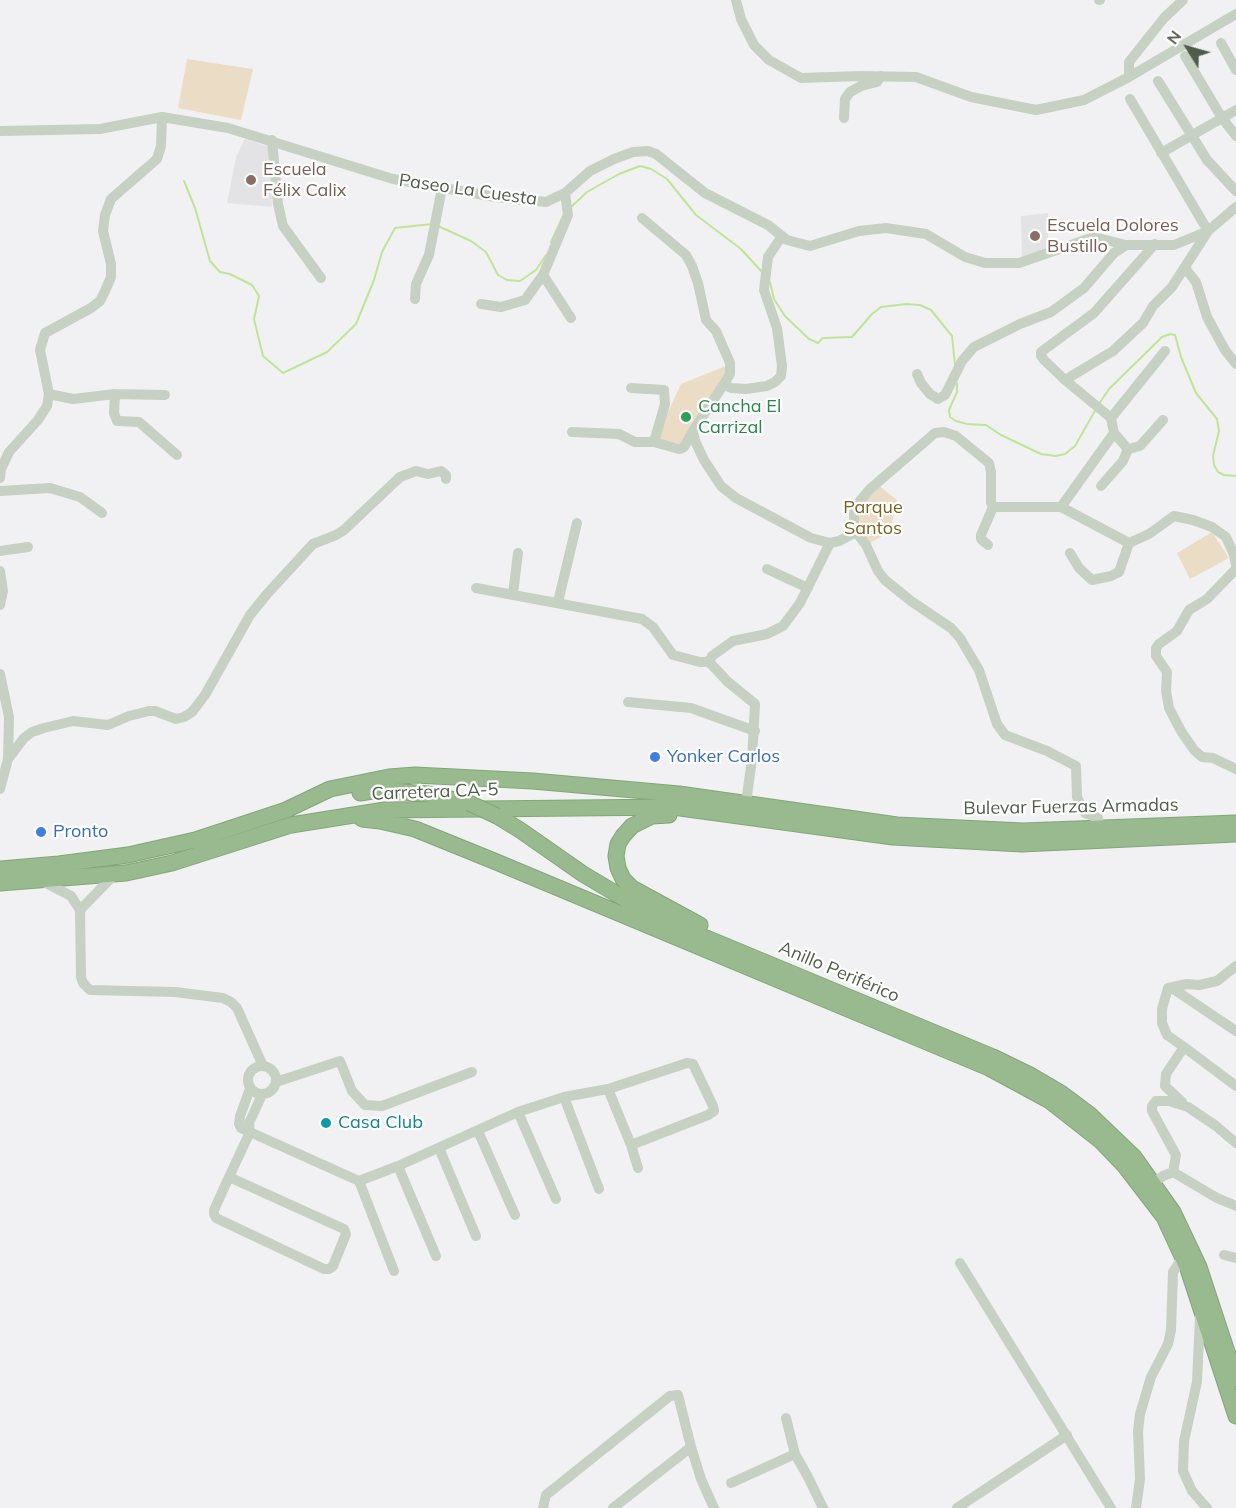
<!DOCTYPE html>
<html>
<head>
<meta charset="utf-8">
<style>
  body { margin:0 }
  #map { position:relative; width:1236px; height:1508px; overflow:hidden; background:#f1f1f3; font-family:Mulish,sans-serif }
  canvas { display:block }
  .north { position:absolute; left:1158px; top:18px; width:60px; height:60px; -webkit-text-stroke:4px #fff; paint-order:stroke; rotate:307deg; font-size:16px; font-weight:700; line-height:24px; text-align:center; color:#4f5c4a }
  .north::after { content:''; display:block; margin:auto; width:21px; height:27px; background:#4f5c4a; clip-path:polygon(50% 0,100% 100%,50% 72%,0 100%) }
</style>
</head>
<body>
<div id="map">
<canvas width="1236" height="1508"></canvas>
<div class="north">N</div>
</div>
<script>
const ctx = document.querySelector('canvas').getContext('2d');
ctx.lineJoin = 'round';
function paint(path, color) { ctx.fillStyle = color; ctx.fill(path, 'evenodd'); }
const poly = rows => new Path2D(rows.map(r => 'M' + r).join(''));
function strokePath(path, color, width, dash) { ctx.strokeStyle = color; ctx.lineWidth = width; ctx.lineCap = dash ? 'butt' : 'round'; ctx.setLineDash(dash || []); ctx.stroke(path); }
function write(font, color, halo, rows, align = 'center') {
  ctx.font = font + ' Mulish,sans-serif'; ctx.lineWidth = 4.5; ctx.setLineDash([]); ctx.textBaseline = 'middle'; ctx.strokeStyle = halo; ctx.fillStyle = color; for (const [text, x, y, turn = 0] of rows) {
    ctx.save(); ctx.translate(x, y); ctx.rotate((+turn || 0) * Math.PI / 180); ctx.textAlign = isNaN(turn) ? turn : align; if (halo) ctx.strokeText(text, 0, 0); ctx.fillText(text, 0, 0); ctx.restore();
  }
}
const education = poly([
  [245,139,270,147,272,207,227,203,236,157],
  [1048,213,1048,255,1022,258,1021,216]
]);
const green = poly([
  [187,59,253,69,241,120,178,108],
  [726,366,725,374,686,445,656,438,681,384],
  [877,484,897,500,890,532,866,545,854,513],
  [1212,532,1229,558,1190,579,1177,553]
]);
const stream = poly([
  [184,181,195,208,210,261,220,272,230,274,252,285,259,296,254,319,263,356,283,373,327,352,356,324,374,280,382,252,395,228,432,224],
  [570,208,587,192,619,174,640,166,651,169,667,179,696,215,741,249,762,272],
  [438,226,471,241,486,252,498,275,507,280,520,281,536,270,546,255],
  [551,242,564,214],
  [770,282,774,299,785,316,809,339,818,343,823,338,852,337,872,314,881,307,906,304,920,305,931,310,952,336,955,365],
  [957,383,957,392,949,410,950,417,956,421,967,424,986,425,1001,435,1041,454,1056,456,1065,454,1075,446,1096,409],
  [1099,404,1109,389,1162,337,1170,334,1175,335,1181,357,1196,393,1217,419,1219,431,1213,456,1214,465,1218,472,1224,475,1236,476]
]);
const minor = poly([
  [736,0,741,19,754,45,769,60,801,78,861,76,916,77,971,97,1036,110,1084,100,1129,77,1236,14],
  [1099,0,1100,0],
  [1221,43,1236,70],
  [1185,56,1222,118,1236,136],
  [1129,77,1129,62,1164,18,1183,0],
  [1158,81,1207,160,1236,191],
  [1130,99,1208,231],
  [844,118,845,99,850,92,861,86,877,82,881,76],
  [0,131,100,129,162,117,228,128,393,179,495,197,546,202,565,193,590,171,614,159,633,152,648,151,656,154,705,193,768,225,787,240,810,246,859,231,886,228,926,234,965,257,985,263,1019,263,1094,237,1126,245,1174,245,1208,231,1236,207],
  [272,140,278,204,283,226,321,278],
  [1161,153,1236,110],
  [642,218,686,255,692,266,698,283,706,320,716,331,730,363,730,374,724,384],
  [782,236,768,257,764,290,777,328,782,366,781,376,775,382,767,386,746,389,731,388,724,384,693,431,695,441,704,460,721,486,736,498,811,538,830,543,839,541,856,532],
  [1185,268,1196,282,1207,317,1225,350,1236,364],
  [543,275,571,318],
  [415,299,416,284,429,255,442,188],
  [481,304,501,307,525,300,543,275,568,215,565,193],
  [917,374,921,383,930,394,938,399,945,395,962,361,974,347,1020,324,1051,312,1084,288,1114,253,1126,245],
  [1065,380,1113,351,1143,323,1153,306,1172,287,1208,231],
  [631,388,664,390,665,404,654,442,679,449,684,447,693,431],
  [49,394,73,399,115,394,165,395],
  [115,394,114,413,117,421,139,422,177,455],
  [1111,418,1165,351],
  [572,432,619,434,635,442,654,442],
  [1128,449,1140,446,1163,420],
  [0,478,1,469,9,452,38,420,47,406,49,394,40,350,45,333,91,308,100,301,105,291,111,277,111,264,103,231,105,215,111,199,157,159,161,146,162,117],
  [1101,486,1123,461,1128,449,1114,433],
  [0,491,50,488,80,497,102,513],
  [1061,507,1114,433,1111,418,1065,380,1044,360,1041,356,1041,352,1094,313,1155,244],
  [988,545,981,539,981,535,993,507],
  [0,551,28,547],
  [1070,553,1079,568,1092,580,1111,576,1119,572,1129,543],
  [767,569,808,588],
  [1236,569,1207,599,1189,610,1177,631,1159,644,1156,648,1156,656,1167,672,1166,691,1169,708,1181,731,1194,750,1202,757,1213,758,1236,769],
  [0,571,3,591,0,605],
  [476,588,642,619,653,627,673,655,700,662,709,662],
  [513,594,518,553],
  [558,602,577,523],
  [709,662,712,656,733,641,767,634,783,626,800,603,830,543],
  [709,662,728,682,755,704,752,759,746,803],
  [0,674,9,717,8,759,0,789],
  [628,702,691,708,755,731],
  [8,759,24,738,32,732,44,728,73,721,108,725,129,716,149,711,155,711,176,719,184,717,192,712,205,695,250,615,267,594,313,544,336,535,344,530,400,477,416,471,428,474,441,471,446,475,446,479],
  [1099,828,1098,818,1085,813,1077,797,1076,766,1047,751,1005,735,997,724,979,670,960,638,951,628,911,601,885,580,878,571,866,545,856,532,854,523,854,513,860,501,870,489,935,433,944,432,956,436,989,463,991,472,991,503,993,507,1061,507,1129,543,1149,534,1174,516,1193,520,1212,527,1226,537,1234,555,1236,565],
  [42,881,71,896,80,910,81,977,83,983,90,990,175,992,223,998,231,1002,237,1008,263,1066],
  [80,910,114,875],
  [1168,988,1162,1009,1162,1023,1167,1035,1184,1047,1166,1074,1165,1086,1182,1102],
  [1168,988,1172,988,1236,1031],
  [1168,988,1187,984,1199,985,1217,981,1236,966],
  [1184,1047,1236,1086],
  '248 1080a14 14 0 1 1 28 0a14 14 0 1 1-28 0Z',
  [276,1082,340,1061,352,1091,365,1105,382,1106,472,1072],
  [250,1089,240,1116,239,1124,241,1128,359,1181,398,1166,518,1112,564,1097,608,1089,687,1063,693,1064,713,1106,714,1111,708,1115,631,1145],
  [608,1089,631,1145,638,1168],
  [564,1097,599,1189],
  [518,1112,556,1199],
  [478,1131,515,1215],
  [439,1148,476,1236],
  [398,1166,436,1256],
  [1173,1172,1176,1155,1152,1111,1152,1106,1156,1101,1169,1101,1188,1107,1216,1126,1236,1143],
  [229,1177,344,1229,346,1234,333,1266,329,1269,324,1269,216,1218,214,1214,214,1210,229,1177,250,1132,249,1123,262,1095],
  [359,1181,394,1271],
  [1154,1183,1163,1176,1173,1172,1217,1198,1236,1206],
  [1224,1255,1236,1258],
  [960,1263,1111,1508],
  [1200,1316,1197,1382,1184,1441,1183,1471,1192,1491,1207,1508],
  [786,1418,795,1454,808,1477,823,1508],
  [731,1483,795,1454],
  [543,1508,546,1495,670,1396,678,1395,691,1447],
  [613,1508,691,1447,701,1479,714,1508],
  [957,1508,1067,1435],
  [1136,1508,1140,1479,1138,1431,1140,1414,1151,1377,1168,1344,1171,1330,1173,1272,1179,1263,1185,1260]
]);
const highway = poly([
  [360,793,379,790,428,794,469,803],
  [669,815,652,816,632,826,623,836,618,844,616,856,618,868,623,879,632,888,700,925],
  [497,816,520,830,583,874,635,905,680,927,993,1057,1032,1076,1061,1093,1089,1114,1134,1157,1173,1212,1199,1267,1236,1379],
  [362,819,380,821,415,829,494,861,989,1068,1050,1101,1101,1141,1124,1165,1164,1217,1188,1269,1236,1416],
  [0,869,59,864,128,855,195,840,286,810,330,789,389,777,415,775,533,781,679,794,897,825,1023,831,1236,823],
  [0,883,126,873,172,863,291,825,385,810,673,807,893,837,1022,844,1236,834]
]);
const highwayBridge = poly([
  [469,803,497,816]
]);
const markers = [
  [251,180,6,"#8d6e63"],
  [1035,236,6,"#8d6e63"],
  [686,417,6,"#2e9e5b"],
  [655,757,6,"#3f7fe0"],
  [41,832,6,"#3f7fe0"],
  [326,1123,6,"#0f9aa8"]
];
const educationNames = [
  ["Escuela",263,170],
  ["Félix Calix",263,191],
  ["Escuela Dolores",1047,226],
  ["Bustillo",1047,247]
];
const streetNames = [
  ["Paseo La Cuesta",468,190,8],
  ["Carretera CA-5",435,792,-2],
  ["Bulevar Fuerzas Armadas",1071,807,-1],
  ["Anillo Periférico",839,972,23]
];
const leisureNames = [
  ["Cancha El",698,407],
  ["Carrizal",698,428]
];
const parkNames = [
  ["Parque",873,508],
  ["Santos",873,529]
];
const shopNames = [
  ["Yonker Carlos",667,757],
  ["Pronto",53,832]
];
const cultureNames = [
  ["Casa Club",338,1123]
];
paint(education, '#e3e2e4');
paint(green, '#ebddc5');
strokePath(stream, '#c0e496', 2);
strokePath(highway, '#83a679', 17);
strokePath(minor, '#c7d1c3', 10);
strokePath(highway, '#98ba8e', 15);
strokePath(highwayBridge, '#83a679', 17, []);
strokePath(highwayBridge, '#98ba8e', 15);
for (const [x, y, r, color] of markers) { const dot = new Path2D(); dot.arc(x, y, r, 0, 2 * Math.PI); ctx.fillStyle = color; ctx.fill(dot); strokePath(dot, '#fff', 2); }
write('18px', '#785e54', '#fff', educationNames, 'left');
write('18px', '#4f5c4a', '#fff', streetNames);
write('18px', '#27864d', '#fff', leisureNames, 'left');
write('18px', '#786221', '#fff', parkNames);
write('18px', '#366cbe', '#fff', shopNames, 'left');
write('18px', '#0d838f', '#fff', cultureNames, 'left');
</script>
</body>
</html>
